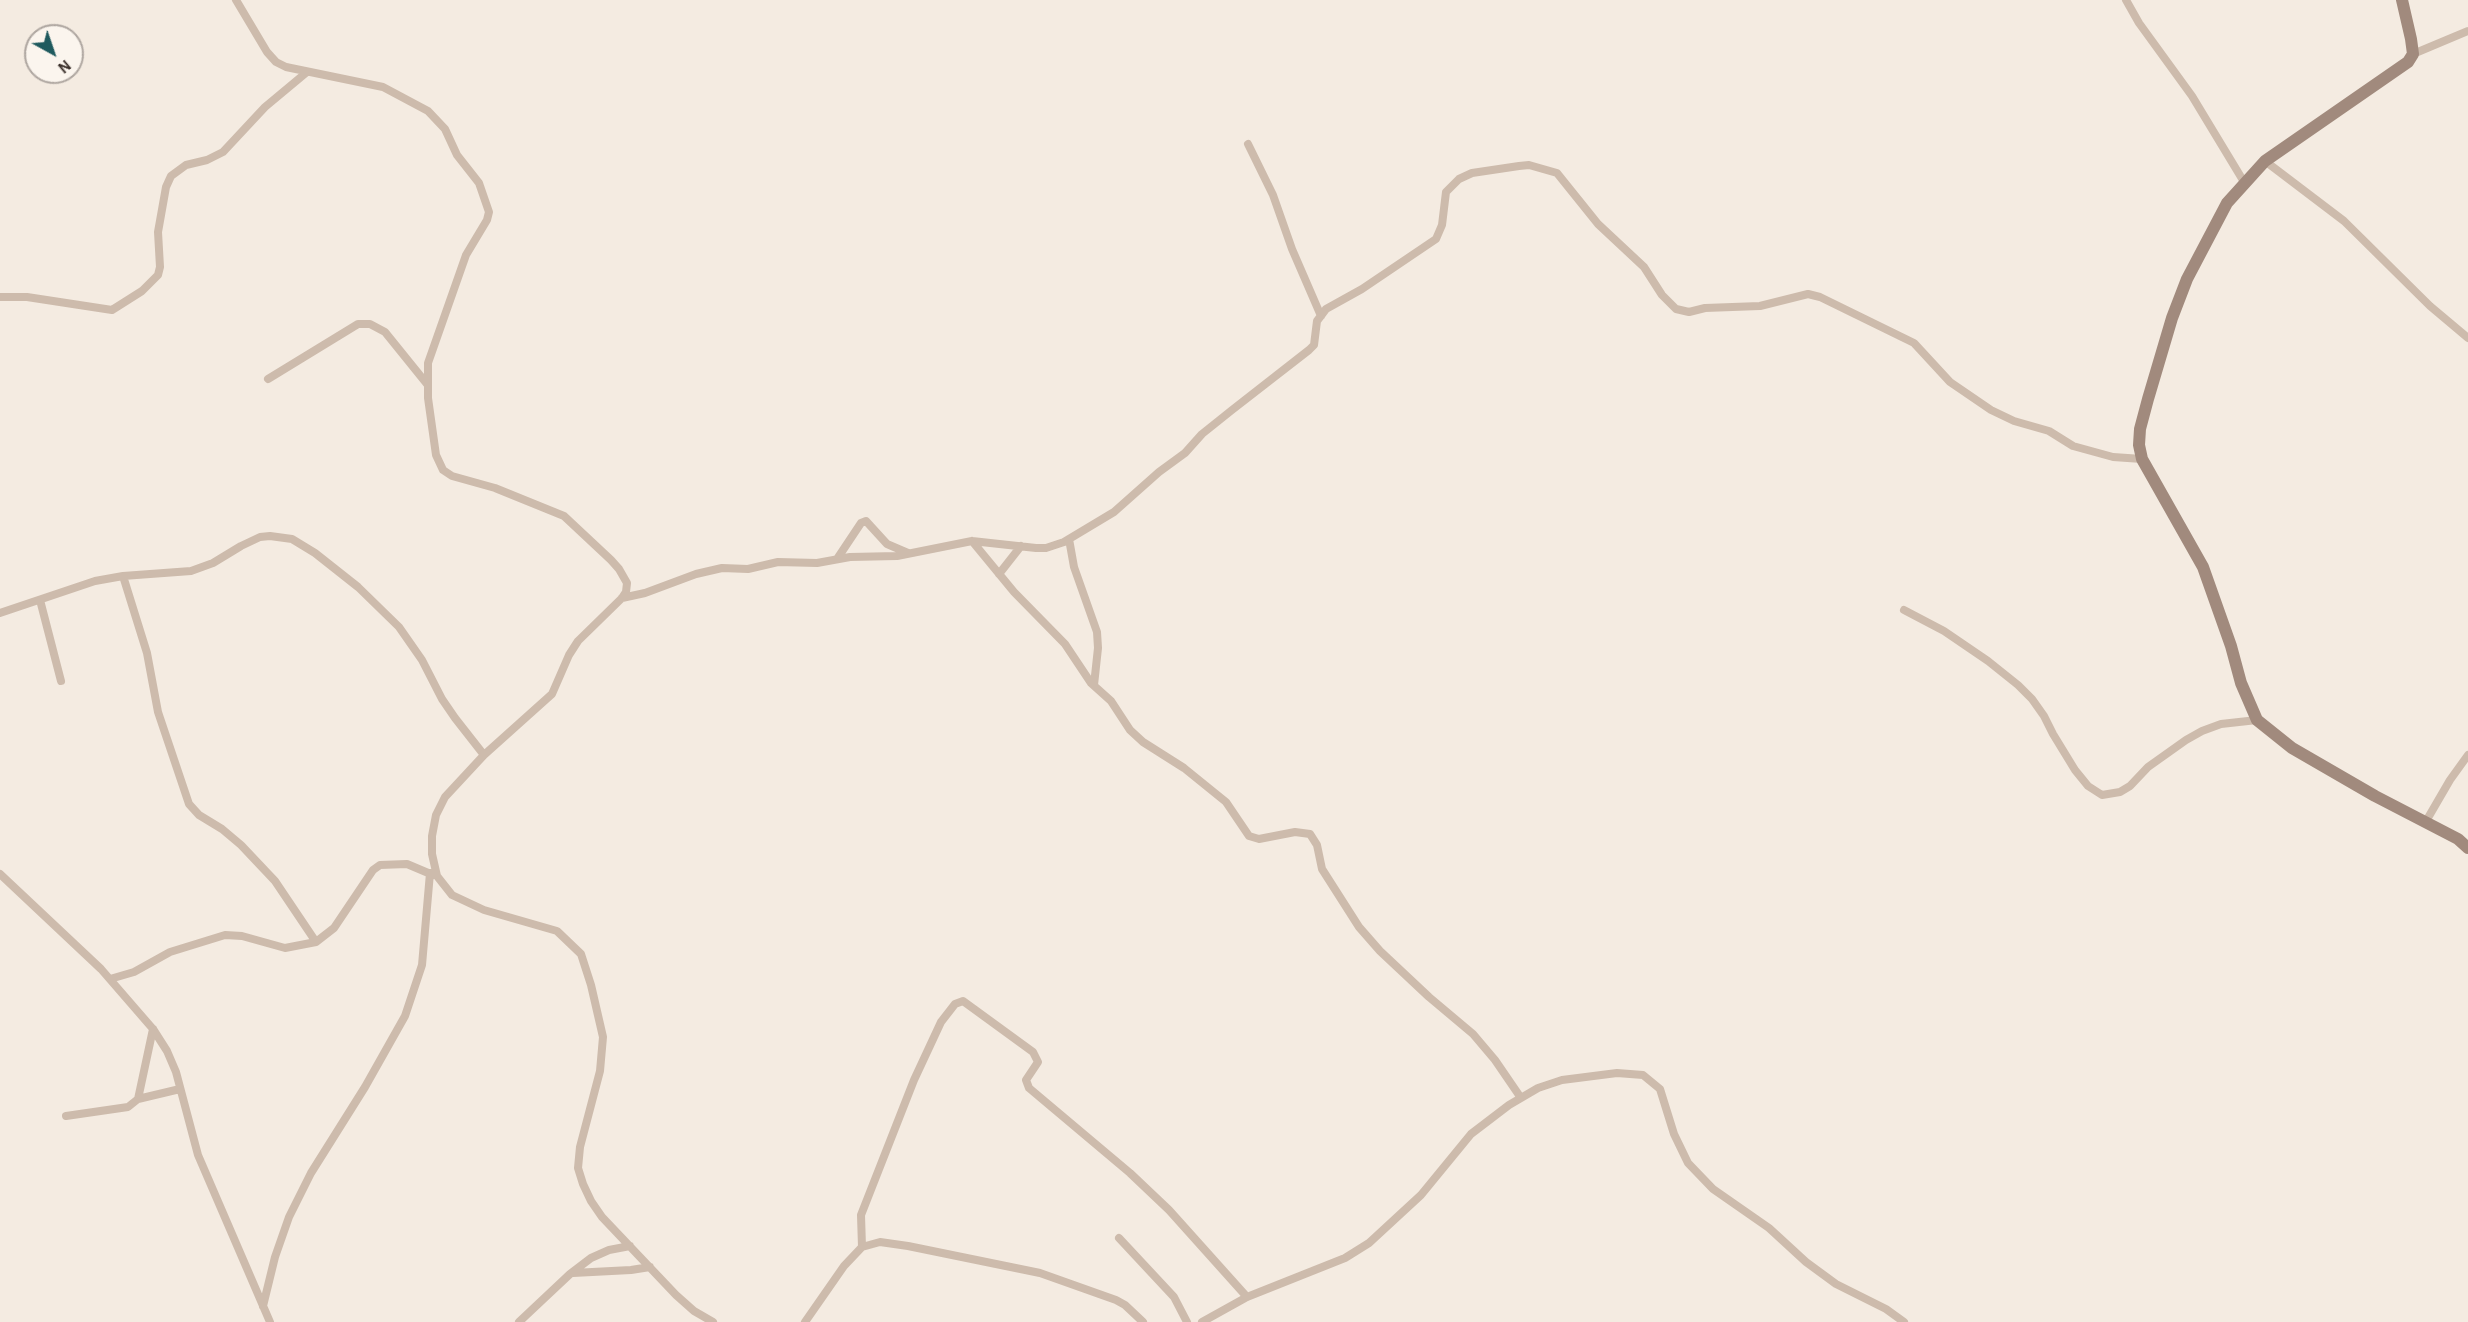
<!DOCTYPE html>
<html>
<head>
<meta charset="utf-8">
<style>
  body { margin:0 }
  #map { position:relative; width:2468px; height:1322px; overflow:hidden; background:#f4ebe1; font-family:"Alegreya Sans",sans-serif }
  canvas { display:block }
  .north { position:absolute; left:24px; top:24px; width:60px; height:60px; box-sizing:border-box; background:#fbf5ee; border:2px solid #aea6a0; border-radius:50%; rotate:140deg; font-size:16px; font-weight:700; line-height:24px; text-align:center; color:#3b302b }
  .north::after { content:''; display:block; margin:auto; width:21px; height:27px; background:#1f5a5e; clip-path:polygon(50% 0,100% 100%,50% 72%,0 100%) }
</style>
</head>
<body>
<div id="map">
<canvas width="2468" height="1322"></canvas>
<div class="north">N</div>
</div>
<script>
const ctx = document.querySelector('canvas').getContext('2d');
ctx.lineJoin = 'round';
const poly = rows => new Path2D(rows.map(r => 'M' + r).join(''));
function strokePath(path, color, width, dash) { ctx.strokeStyle = color; ctx.lineWidth = width; ctx.lineCap = dash ? 'butt' : 'round'; ctx.setLineDash(dash || []); ctx.stroke(path); }
const street = poly([
  [236,0,267,52,276,62,286,67,383,87,428,111,445,129,457,155,479,183,489,212,487,220,466,255,428,363,428,398,436,455,443,470,452,476,495,488,564,516,611,560,619,569,627,583,626,592,622,598,578,641,569,655,552,694,484,755,445,797,436,815,432,836,432,854,437,876,452,895,484,910,557,931,581,954,591,985,603,1037,600,1071,580,1147,578,1168,583,1184,591,1201,602,1217,676,1295,694,1311,713,1322],
  [2126,0,2139,23,2192,96,2244,182],
  [2413,54,2468,31],
  [1248,144,1273,195,1292,249,1321,316],
  [2265,161,2344,221,2430,306,2468,338],
  [0,297,27,297,112,310,142,291,158,275,160,267,158,232,166,187,171,176,186,165,207,160,223,152,265,107,307,72],
  [268,379,358,324,370,324,385,332,427,384],
  [1069,539,1074,567,1097,632,1098,648,1094,685],
  [972,541,1014,592,1065,644,1091,683,1111,701,1130,730,1143,742,1184,768,1226,802,1249,836,1259,839,1295,832,1310,834,1317,845,1322,869,1359,927,1380,951,1429,997,1473,1034,1495,1060,1521,1098],
  [837,559,861,523,866,521,887,544,908,553],
  [999,574,1021,546],
  [123,576,147,653,158,712,189,804,199,815,222,829,241,845,275,881,316,942],
  [622,598,645,593,696,574,722,568,748,569,778,562,817,563,850,557,897,556,972,541,1036,548,1046,548,1064,542,1114,512,1159,472,1185,453,1202,434,1232,410,1309,350,1314,345,1317,321,1326,309,1362,289,1436,239,1442,225,1446,192,1459,179,1472,173,1519,166,1529,165,1557,173,1598,224,1644,267,1662,295,1676,309,1689,312,1705,308,1760,306,1808,294,1820,297,1914,343,1950,382,1991,410,2014,421,2049,431,2073,446,2113,457,2142,459],
  [40,600,61,681],
  [1904,610,1944,631,1988,661,2018,685,2032,699,2044,716,2053,734,2075,770,2088,786,2102,795,2120,792,2130,786,2148,767,2186,740,2202,731,2221,724,2257,720],
  [0,613,95,581,123,576,191,571,213,563,241,546,260,537,270,536,292,539,315,553,358,587,399,627,422,660,442,699,455,718,484,755],
  [2425,823,2450,780,2468,755],
  [0,874,101,969,153,1029,167,1051,176,1072,198,1155,270,1322],
  [110,979,134,972,170,952,225,935,242,936,285,948,316,942,334,928,373,870,380,865,407,864,433,875],
  [138,1099,180,1089],
  [66,1116,128,1107,138,1099,153,1029],
  [1119,1238,1174,1297,1187,1322],
  [862,1247,861,1215,914,1080,941,1022,955,1004,963,1001,1033,1052,1038,1062,1026,1080,1029,1088,1130,1173,1169,1210,1247,1297],
  [573,1273,631,1270,650,1267],
  [263,1306,275,1257,289,1217,311,1173,365,1087,405,1016,422,965,430,873],
  [519,1322,570,1274,591,1258,609,1250,630,1246],
  [805,1322,844,1266,862,1247,880,1242,908,1246,1040,1273,1116,1300,1125,1305,1143,1322],
  [1202,1322,1247,1297,1345,1258,1369,1243,1421,1195,1471,1134,1509,1105,1538,1088,1562,1080,1617,1073,1643,1075,1660,1089,1674,1134,1688,1163,1713,1189,1769,1228,1806,1262,1836,1284,1886,1309,1904,1322]
]);
const secondary = poly([
  [2402,0,2411,39,2413,54,2408,62,2265,161,2227,203,2187,279,2172,318,2148,399,2140,429,2139,445,2142,459,2203,567,2231,646,2241,683,2257,720,2292,748,2375,796,2458,839,2468,848]
]);
strokePath(street, '#cdbbac', 8);
strokePath(secondary, '#a18a7d', 12);
</script>
</body>
</html>
